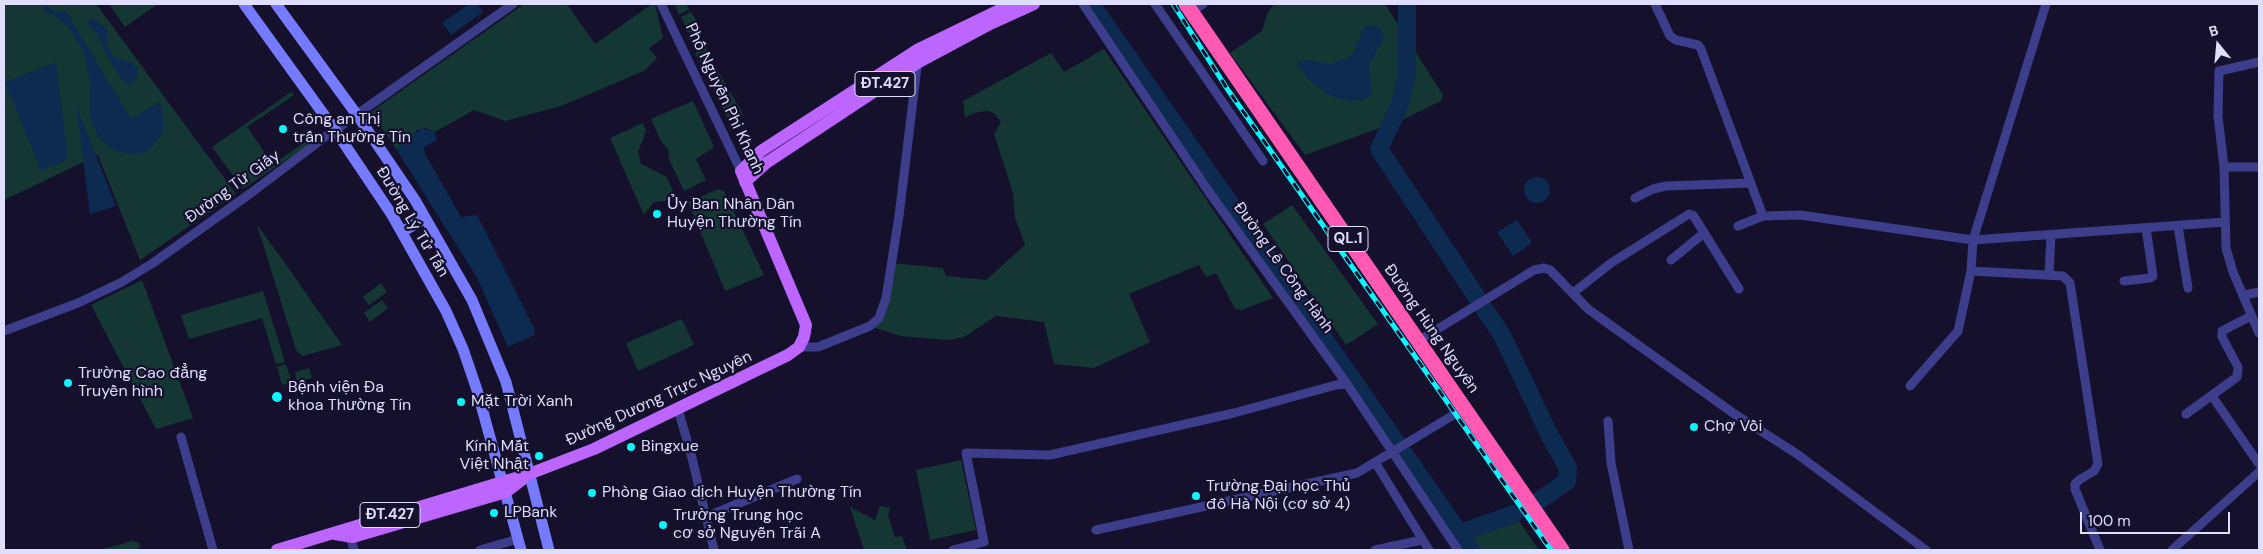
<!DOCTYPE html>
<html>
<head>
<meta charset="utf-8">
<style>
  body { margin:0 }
  #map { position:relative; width:2263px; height:554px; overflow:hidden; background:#15112d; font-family:"DM Sans",sans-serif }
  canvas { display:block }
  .frame { position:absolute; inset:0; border:5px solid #dfdeff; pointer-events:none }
  .north { position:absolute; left:2193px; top:20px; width:50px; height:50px; -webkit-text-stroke:4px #15112d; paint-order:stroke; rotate:343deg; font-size:14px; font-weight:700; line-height:20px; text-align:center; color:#dfdeff }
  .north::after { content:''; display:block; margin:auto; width:18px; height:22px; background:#dfdeff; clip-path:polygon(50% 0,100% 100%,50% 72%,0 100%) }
  .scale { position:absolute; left:2080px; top:512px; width:150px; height:22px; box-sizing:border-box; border:2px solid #dfdeff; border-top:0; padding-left:6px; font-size:15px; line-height:18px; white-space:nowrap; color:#dfdeff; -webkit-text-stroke:4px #15112d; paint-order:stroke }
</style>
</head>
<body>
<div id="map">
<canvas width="2263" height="554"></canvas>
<div class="frame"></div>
<div class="north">B</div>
<div class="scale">100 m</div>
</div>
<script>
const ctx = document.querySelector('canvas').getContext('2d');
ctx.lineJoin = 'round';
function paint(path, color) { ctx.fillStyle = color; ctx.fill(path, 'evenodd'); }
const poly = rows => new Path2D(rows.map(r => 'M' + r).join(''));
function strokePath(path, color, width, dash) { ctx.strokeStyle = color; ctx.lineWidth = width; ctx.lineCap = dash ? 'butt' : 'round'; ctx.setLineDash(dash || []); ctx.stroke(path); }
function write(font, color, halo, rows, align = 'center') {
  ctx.font = font + ' "DM Sans",sans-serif'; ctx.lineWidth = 4.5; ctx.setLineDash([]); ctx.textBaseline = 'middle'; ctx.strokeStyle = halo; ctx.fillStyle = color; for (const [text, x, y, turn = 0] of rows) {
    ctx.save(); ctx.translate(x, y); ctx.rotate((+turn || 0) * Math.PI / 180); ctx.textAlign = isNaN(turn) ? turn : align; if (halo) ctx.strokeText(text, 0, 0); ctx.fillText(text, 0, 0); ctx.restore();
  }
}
const green = poly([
  [4,4,96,4,236,194,140,260,98,155,4,200],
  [109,4,158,4,125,27],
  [524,4,567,4,595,44,652,4,655,4,663,38,649,48,657,58,644,71,561,106,505,121,474,110,435,132,425,128,417,130,413,136,396,149,371,112],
  [675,4,686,4,689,9,679,15],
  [1274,4,1385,4,1443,95,1441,101,1402,120,1305,155,1230,53,1262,31,1267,14],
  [691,12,701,28,688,33,681,17],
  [706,47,712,59,702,65,695,53],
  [1104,49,1273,298,1241,310,1235,309,1216,273,1206,277,1199,265,1129,294,1150,342,1094,368,1054,364,1044,322,996,316,964,337,947,340,901,336,870,326,879,318,892,263,943,268,946,276,986,280,1025,245,1015,217,1013,194,1007,174,994,134,1001,122,995,114,988,111,978,112,965,117,963,101,1051,53,1064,72],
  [713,62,743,114,729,122,704,68],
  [291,92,294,95,247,127,273,164,311,138,313,142,243,189,212,147],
  [693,101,714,147,696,159,706,180,684,191,669,159,668,149,661,141,651,119],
  [643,123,646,131,638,152,641,164,667,177,673,191,671,198,666,201,654,202,644,215,610,138],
  [718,189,724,191,764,275,725,291,688,202],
  [1292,205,1378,324,1346,345,1263,224],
  [257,225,280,256,342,345,302,356,296,350],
  [142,280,193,418,156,429,91,305],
  [381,283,387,292,369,305,363,297],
  [263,291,285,362,276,364,262,318,189,339,181,315],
  [382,300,388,308,370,322,364,313],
  [682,319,694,345,638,371,626,343],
  [286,364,292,383,282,385,277,367],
  [309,368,312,378,297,382,295,372],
  [961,460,976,530,930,540,916,470],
  [880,506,890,508,888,515,895,537,902,536,907,550,864,550,850,507,875,520],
  [1510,508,1539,550,1477,550,1468,538],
  [132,541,139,543,140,546,136,550,100,550]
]);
const water = poly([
  [42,4,54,11,66,11,131,119,160,102,164,124,162,133,152,147,142,153,127,154,112,149,98,137,90,116,90,85,84,53,69,28,53,15,46,13],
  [469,4,477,4,483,12,451,35,442,23],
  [89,18,94,19,107,29,107,45,113,57,133,63,136,67,139,74,135,81,128,84,121,79,107,56,98,35,87,23],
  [1368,25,1379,27,1384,38,1369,65,1372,90,1371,95,1365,99,1351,101,1333,97,1313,84,1299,68,1297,64,1300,61,1308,60,1330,64,1348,58,1354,52,1363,29],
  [56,62,68,159,41,171,5,82],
  [76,105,116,206,90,214],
  [422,128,435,132,437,140,424,147,425,154,461,217,477,215,535,330,534,335,508,347,476,276,396,149],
  '1524 190a13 13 0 1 1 26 0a13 13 0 1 1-26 0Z',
  [1517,220,1532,243,1513,256,1497,232]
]);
const river = poly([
  [1091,4,1471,550],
  [1407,4,1407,73,1399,107,1379,149,1476,296],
  [1485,310,1502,335,1549,434,1568,468,1567,481,1527,509],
  [1460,533,1514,514]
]);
const street = poly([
  [661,4,741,171],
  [1083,4,1209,192,1347,384,1458,550],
  [1155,4,1263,161],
  [1655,4,1670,36,1676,40,1698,45,1701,49,1763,216],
  [1191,12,1203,4],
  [2259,62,2219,71,2218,116,2224,167,2226,248,2233,272,2259,333],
  [2224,167,2259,167],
  [1635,198,1653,189,1666,186,1750,183],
  [1738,226,1763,216,1800,215,1973,240,2225,222],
  [2178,226,2188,288],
  [1671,260,1704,233],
  [1971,271,2063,276,2070,283,2098,464,2094,471,2079,480,2075,484,2075,489,2100,550],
  [2049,274,2051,235],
  [2124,281,2150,278,2153,276,2146,228],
  [1573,293,1611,263,1689,214,1693,215,1739,289],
  [2244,295,2259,292],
  [4,331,78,303,122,282,153,263,251,193,325,137,513,4],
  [1418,341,1534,270,1544,268,1550,270,1588,309,1733,413,1797,454,1926,550],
  [799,347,818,347,870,326,879,318,886,298,899,216,918,59],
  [1910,386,1958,331,1971,271,1973,240,2046,4],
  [2212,396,2259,464],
  [678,409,692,458,706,517],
  [2186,414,2237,377,2238,367,2222,337,2222,331,2251,316],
  [1608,421,1611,463,1629,550],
  [181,437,213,550],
  [1375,462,1429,550],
  [1096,530,1357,473,1465,408],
  [350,536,354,550],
  [480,550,518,539],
  [714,550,706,517,797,479],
  [953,550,984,542,966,453,1050,455,1234,413,1336,385,1347,384],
  [1375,550,1422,540],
  [2172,550,2259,472]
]);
const secondary = poly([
  [244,4,335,130,392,215,446,311,463,349,477,390,521,550],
  [276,4,357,115,415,200,472,300,506,382,549,550],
  [402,232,425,218]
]);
const primary = poly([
  [745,182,766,163,919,62,990,24,1034,4],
  [335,534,353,537,506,492,523,479],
  [277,550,529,474,594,449,788,355,799,347,804,337,806,325,741,171,761,151,917,50,1012,4]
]);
const highway = poly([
  [1186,4,1562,550]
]);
const rail = poly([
  [1173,4,1228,90,1551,550]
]);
const markers = [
  [283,129,5,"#0af6ff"],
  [657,214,5,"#0af6ff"],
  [68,383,5,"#0af6ff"],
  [277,397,6,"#0af6ff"],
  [461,402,5,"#0af6ff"],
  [1694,427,5,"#0af6ff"],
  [631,447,5,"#0af6ff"],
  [539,456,5,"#0af6ff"],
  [592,493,5,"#0af6ff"],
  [1196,496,5,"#0af6ff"],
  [494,513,5,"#0af6ff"],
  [663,525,5,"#0af6ff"]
];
const shields = [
  [885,84,60],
  [1348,239,40],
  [390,515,60]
];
const shieldNames = [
  ["ĐT.427",885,84],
  ["QL.1",1348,239],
  ["ĐT.427",390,515]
];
const streetNames = [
  ["Phố Nguyễn Phi Khanh",724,99,65],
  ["Đường Từ Giấy",233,187,-36],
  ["Đường Lý Tử Tấn",412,222,59],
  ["Đường Lê Công Hành",1283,268,54],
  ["Đường Hùng Nguyên",1431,329,55],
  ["Đường Dương Trực Nguyên",659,399,-25]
];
const poiNames = [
  ["Công an Thị",293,120],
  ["trấn Thường Tín",293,138],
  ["Ủy Ban Nhân Dân",667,205],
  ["Huyện Thường Tín",667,223],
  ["Trường Cao đẳng",78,374],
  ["Truyền hình",78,392],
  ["Bệnh viện Đa",288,388],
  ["khoa Thường Tín",288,406],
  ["Mặt Trời Xanh",471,402],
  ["Chợ Vồi",1704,427],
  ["Kính Mắt",529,447,"right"],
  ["Việt Nhật",529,465,"right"],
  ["Bingxue",641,447],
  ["Trường Đại học Thủ",1206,487],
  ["đô Hà Nội (cơ sở 4)",1206,505],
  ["Phòng Giao dịch Huyện Thường Tín",602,493],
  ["LPBank",504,513],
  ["Trường Trung học",673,516],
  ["cơ sở Nguyễn Trãi A",673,534]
];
paint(green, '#143734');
paint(water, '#0d2a51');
strokePath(river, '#0d2a51', 18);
strokePath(street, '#3c3e8c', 9);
strokePath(secondary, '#757aff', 11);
strokePath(primary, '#bc65ff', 12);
strokePath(highway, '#ff59b3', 15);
strokePath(rail, '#0af6ff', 5);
strokePath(rail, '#15112d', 3, [9]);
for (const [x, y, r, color] of markers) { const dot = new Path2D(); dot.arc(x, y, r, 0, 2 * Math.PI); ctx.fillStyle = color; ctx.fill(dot); strokePath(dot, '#15112d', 2); }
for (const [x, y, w] of shields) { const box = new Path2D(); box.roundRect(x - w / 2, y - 12.5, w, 25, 4); ctx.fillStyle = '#15112d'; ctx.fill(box); strokePath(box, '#dfdeff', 1); }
write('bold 15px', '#dfdeff', null, shieldNames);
write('16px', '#dfdeff', '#15112d', streetNames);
write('16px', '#dfdeff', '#15112d', poiNames, 'left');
</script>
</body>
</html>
